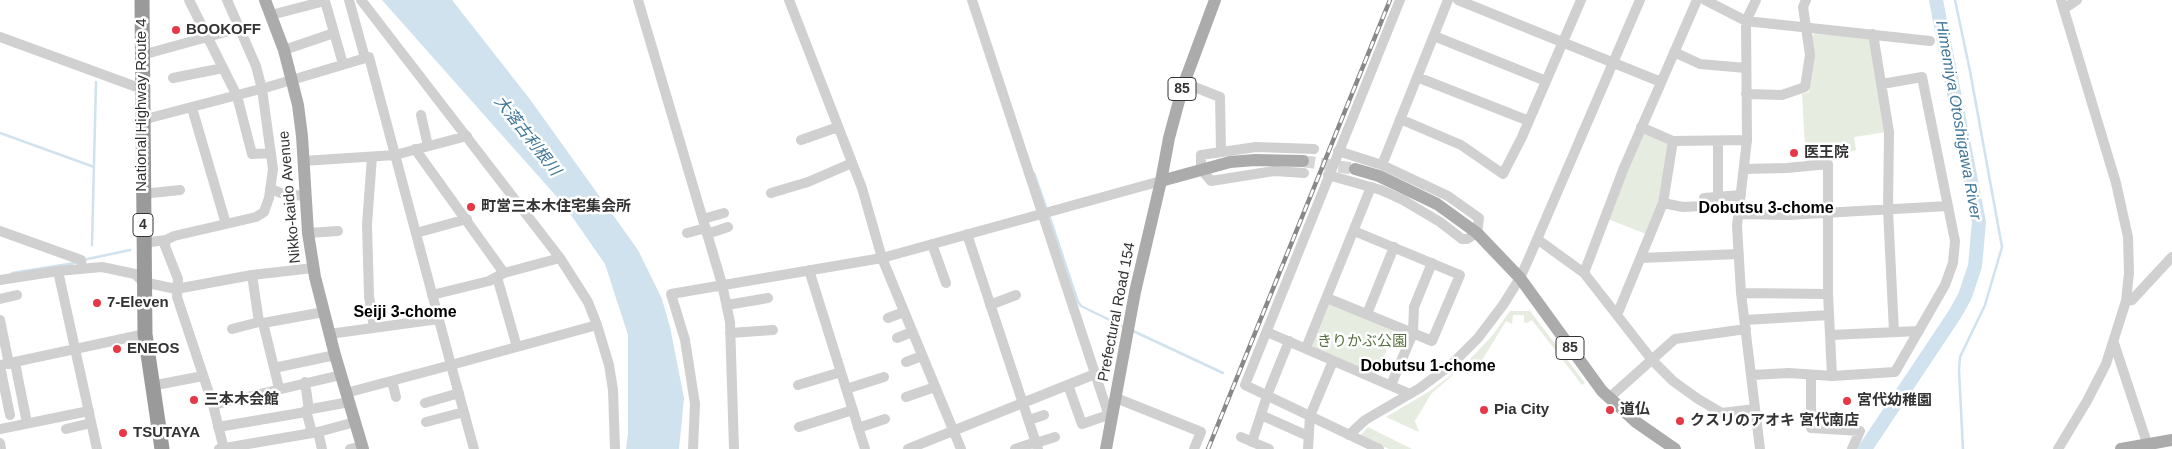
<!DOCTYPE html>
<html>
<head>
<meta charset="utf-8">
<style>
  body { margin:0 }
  canvas { display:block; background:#fff }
</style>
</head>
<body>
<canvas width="2172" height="449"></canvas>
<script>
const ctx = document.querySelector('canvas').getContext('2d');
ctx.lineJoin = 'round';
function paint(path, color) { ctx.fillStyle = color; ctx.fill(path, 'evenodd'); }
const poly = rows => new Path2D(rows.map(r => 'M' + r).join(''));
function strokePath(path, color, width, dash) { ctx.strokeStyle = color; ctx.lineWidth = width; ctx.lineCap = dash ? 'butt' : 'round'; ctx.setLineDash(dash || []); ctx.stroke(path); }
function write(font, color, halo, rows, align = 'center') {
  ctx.font = font + ' Helvetica,"Noto Sans JP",sans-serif'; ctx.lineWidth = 5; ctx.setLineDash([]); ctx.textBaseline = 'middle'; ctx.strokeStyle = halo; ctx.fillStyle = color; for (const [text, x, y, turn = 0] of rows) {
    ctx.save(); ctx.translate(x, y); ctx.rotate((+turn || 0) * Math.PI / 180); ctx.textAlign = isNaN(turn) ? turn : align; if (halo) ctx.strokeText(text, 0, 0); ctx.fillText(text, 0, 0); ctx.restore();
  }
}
const green = poly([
  [1814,34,1867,37,1870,40,1886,132,1854,137,1856,150,1832,158,1806,163,1802,94,1809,92,1814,56,1811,36],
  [1645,133,1667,142,1668,145,1658,203,1646,234,1608,219,1642,134],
  [1332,303,1395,330,1376,375,1314,348,1312,344,1328,304],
  [1510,311,1530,311,1585,383,1582,385,1532,320,1527,323,1524,322,1524,315,1513,315,1512,324,1506,321,1479,365,1484,368,1481,370,1470,359,1492,336],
  [1463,366,1431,394,1415,421,1419,432,1386,417,1430,391],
  [1368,427,1412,449,1389,449,1360,436]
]);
const water = poly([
  [382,0,452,0,529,98,638,250,662,299,670,327,684,398,679,449,626,449,628,433,628,335,605,264,564,205]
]);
const stream = poly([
  [1955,0,1970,71,2002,247,1985,305,1960,357,1959,370,1963,449],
  [0,133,94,167],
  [1034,173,1047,210],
  [1049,215,1078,302,1081,306,1124,327],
  [92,245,96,82],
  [83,260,130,250],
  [12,273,75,263],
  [1131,330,1223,373]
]);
const river = poly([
  [1865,449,1955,314,1965,296,1975,266,1979,222,1936,0]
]);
const majorTunnel = poly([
  [1303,161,1355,169]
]);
const minor = poly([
  [189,0,237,96,252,154,271,153],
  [349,0,365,58],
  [361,0,560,258,504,273,489,281,432,295],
  [638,0,722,284,730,322,734,449],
  [789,0,862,188,882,258,961,449],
  [972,0,1111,422],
  [1458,0,1661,82],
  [1705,0,1746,21,1930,41],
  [1756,0,1746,21,1747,140,1737,226,1741,293,1760,449],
  [2064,9,2077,0],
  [271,15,325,1,343,64],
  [1873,34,1889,132,1888,210,1894,332],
  [1434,36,1546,81],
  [0,37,142,89],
  [284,50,334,33],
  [1674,52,1700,64,1746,68],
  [142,55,240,28],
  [1417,77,1529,121],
  [173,78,223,68],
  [1184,83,1220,97,1221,151],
  [1746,94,1782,95,1805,87,1810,55,1803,7,1806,0],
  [192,108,226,224],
  [421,115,428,146],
  [1400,119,1461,145,1503,174,1522,137,1581,0],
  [142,120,268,87,369,57,451,365,346,393],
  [1641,127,1673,141,1747,140],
  [801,140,838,127],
  [1718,141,1718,197],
  [415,149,504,273],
  [372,157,367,224,369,296,374,328],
  [303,161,395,155,467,136],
  [1382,165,1448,0],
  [1744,169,1787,168,1828,164,1828,294,1832,376],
  [1304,173,1274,171,1211,181,1201,169,1201,155,1256,147,1314,149],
  [1328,175,1381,190,1403,200,1440,222,1462,239,1467,239,1477,233,1479,218,1448,196,1382,165,1338,151],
  [270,189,284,194,305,196],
  [771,193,808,182,852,163],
  [142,194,180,190],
  [1663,203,1683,207,1703,206,1704,198,1741,195],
  [1738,214,1788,215,1948,206],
  [703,219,724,213],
  [0,231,81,260,82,268],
  [308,233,338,231],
  [416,233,467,219],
  [687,233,706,228],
  [707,234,728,227],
  [967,234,1038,449],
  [1537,239,1584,273,1652,360,1673,381,1698,399,1722,413,1755,409],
  [143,243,166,240],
  [932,244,946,283],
  [560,258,588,302,597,325,609,365,613,390,615,449],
  [1641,258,1739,254],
  [809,270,865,449],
  [58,271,97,449],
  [1584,273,1623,170,1697,0],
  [497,277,517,347],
  [0,280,58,271,102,267,135,274,143,282,176,289,252,275,313,268],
  [1741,293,1828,294],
  [1327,298,1432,341,1460,275,1354,231],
  [0,299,17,295],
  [2126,301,2132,300,2172,257],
  [727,305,768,298],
  [990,305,1016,295],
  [1367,314,1394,247],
  [1617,315,1663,203,1673,141],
  [888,318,904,312],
  [0,320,9,364],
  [1745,320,1829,315],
  [232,329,259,322,252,275],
  [1267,332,1410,394],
  [730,333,773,330],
  [329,334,439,319],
  [1831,335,1919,331],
  [897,338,912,332],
  [2114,343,2149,449],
  [1306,348,1371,187],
  [906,362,922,356],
  [15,363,27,423],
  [0,365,145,334],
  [0,366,10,415],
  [274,368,335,355],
  [1752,375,1789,373,1832,376,1895,372,1945,285,1953,263,1955,241,1922,77,1882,84],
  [1811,375,1811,428,1860,431,1852,449],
  [392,381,396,397],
  [305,382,309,410],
  [798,385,841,372],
  [1068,385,1082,424,1108,415],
  [1391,385,1413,333,1414,307,1432,263],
  [151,386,203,376],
  [279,388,263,323,324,312],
  [846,389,884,377],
  [906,397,935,387],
  [1116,398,1201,432,1194,449],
  [1609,398,1675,339,1746,329],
  [425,403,459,393],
  [213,405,341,375],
  [1261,415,1308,436],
  [1029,420,1044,415],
  [426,422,464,412],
  [218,427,306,412],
  [799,427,853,410],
  [858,428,885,419],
  [0,429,89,411],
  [66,429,91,423],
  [318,432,322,449],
  [312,433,306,410,349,402],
  [1349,435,1365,420,1420,388,1452,364,1478,338,1503,305,1520,278,1529,258,1640,0],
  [1241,437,1269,449],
  [1252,442,1268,393,1289,341],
  [0,443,1,449],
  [1036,443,1055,437],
  [219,449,318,432,355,422],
  [224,449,213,405,177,297,178,279,165,246,166,240,174,236,256,217,264,212,269,198,273,169,262,89,256,66,227,0],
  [350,449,362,446],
  [474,449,451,365,597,325],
  [693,449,695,404,685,340,671,294,882,258,1161,181],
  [908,449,1095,374],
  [1015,449,1036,442],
  [1308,449,1310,416,1333,361],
  [1379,449,1245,385,1400,0],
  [2058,449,2087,401,2106,364,2126,301,2129,273,2128,237,2116,183,2061,0]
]);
const major = poly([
  [265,0,284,50,298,105,302,136,308,233,315,277,335,355,363,449],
  [1355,169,1379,176,1437,204,1477,233,1520,278,1602,391,1636,422,1675,449],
  [1161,181,1230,162,1255,160,1303,161],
  [1106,449,1135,292,1161,181,1169,138,1183,86,1215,0],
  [2121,449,2172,440]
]);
const highway = poly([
  [142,0,145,334,162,449]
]);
const rail = poly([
  [1208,449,1390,0]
]);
const markers = [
  [176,30,5,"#e63946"],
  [1794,153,5,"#e63946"],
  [471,207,5,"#e63946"],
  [97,303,5,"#e63946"],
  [117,349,5,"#e63946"],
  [194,400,5,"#e63946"],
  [1847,401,5,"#e63946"],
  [1484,410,5,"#e63946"],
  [1610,410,5,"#e63946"],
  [1680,421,5,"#e63946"],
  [123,433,5,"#e63946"]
];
const shields = [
  [1182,89,28],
  [143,225,20],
  [1570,348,28]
];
const shieldNames = [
  ["85",1182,89],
  ["4",143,225],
  ["85",1570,348]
];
const poiNames = [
  ["BOOKOFF",186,30],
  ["医王院",1804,153],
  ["町営三本木住宅集会所",481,207],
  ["7-Eleven",107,303],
  ["ENEOS",127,349],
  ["三本木会館",204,400],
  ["宮代幼稚園",1857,401],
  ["Pia City",1494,410],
  ["道仏",1620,410],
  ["クスリのアオキ 宮代南店",1690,421],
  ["TSUTAYA",133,433]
];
const streetNames = [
  ["National Highway Route 4",142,105,-90],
  ["Nikko-kaido Avenue",290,197,-95],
  ["Prefectural Road 154",1117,312,-79]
];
const parkNames = [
  ["きりかぶ公園",1362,342]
];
const waterNames = [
  ["Himemiya Otoshigawa River",1958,120,80],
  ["大落古利根川",527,136,52]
];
const neighbourhoodNames = [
  ["Dobutsu 3-chome",1766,209],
  ["Seiji 3-chome",405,313],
  ["Dobutsu 1-chome",1428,367]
];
paint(green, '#e6ecdf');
paint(water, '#cfe2ee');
strokePath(stream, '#cfe2ee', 2.5);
strokePath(river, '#cfe2ee', 14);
strokePath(majorTunnel, '#d6d6d6', 12, [12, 6]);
strokePath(minor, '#d0d0d0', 10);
strokePath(major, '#ababab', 12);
strokePath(highway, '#9a9a9a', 15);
strokePath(rail, '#888', 4.5);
strokePath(rail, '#fff', 2.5, [8]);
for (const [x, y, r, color] of markers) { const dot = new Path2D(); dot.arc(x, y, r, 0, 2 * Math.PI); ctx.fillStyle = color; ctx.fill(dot); strokePath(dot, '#fff', 2); }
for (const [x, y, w] of shields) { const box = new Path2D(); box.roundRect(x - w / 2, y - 11.5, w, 23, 4); ctx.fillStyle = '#fff'; ctx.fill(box); strokePath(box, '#333', 1); }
write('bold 14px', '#333', null, shieldNames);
write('bold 15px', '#333', '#fff', poiNames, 'left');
write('15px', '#333', '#fff', streetNames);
write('15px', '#56703f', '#fff', parkNames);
write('italic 16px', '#3f7597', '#fff', waterNames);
write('bold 16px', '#000', '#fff', neighbourhoodNames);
</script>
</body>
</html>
